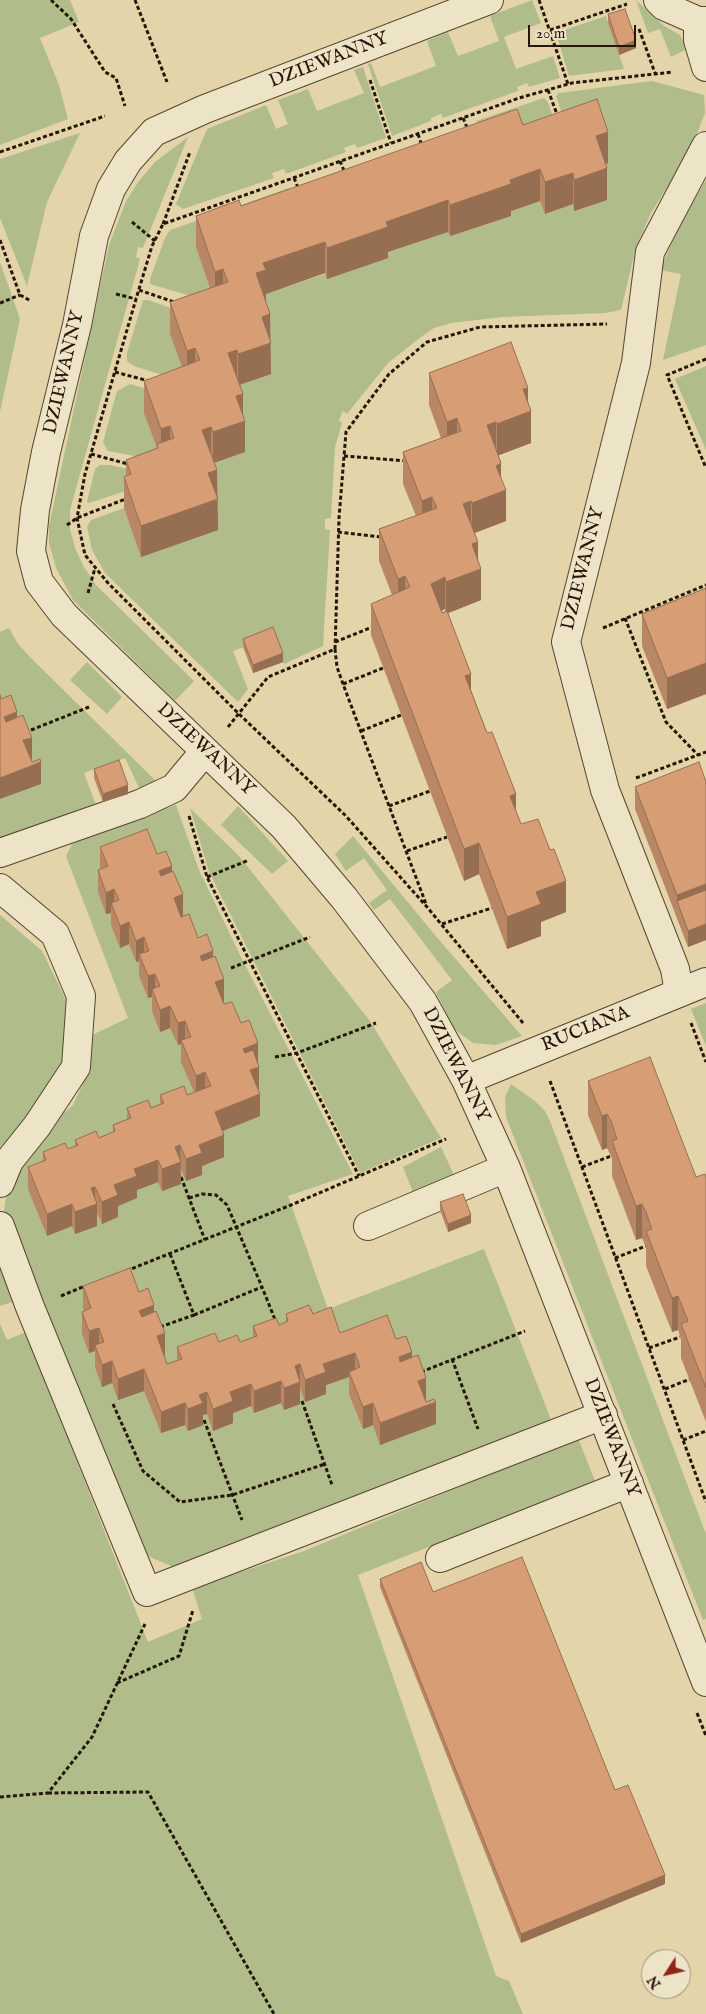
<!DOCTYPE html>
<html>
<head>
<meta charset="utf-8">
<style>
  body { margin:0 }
  #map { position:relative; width:706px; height:2014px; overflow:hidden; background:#e3d4a9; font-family:"IM FELL English",serif }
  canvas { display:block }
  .north { position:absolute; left:641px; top:1949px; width:50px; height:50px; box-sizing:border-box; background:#ede3c7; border:1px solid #9d917b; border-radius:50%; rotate:235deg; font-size:14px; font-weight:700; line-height:20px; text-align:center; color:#25170a }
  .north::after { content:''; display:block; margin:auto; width:18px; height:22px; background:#8f2418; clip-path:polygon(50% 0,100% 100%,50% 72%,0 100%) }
  .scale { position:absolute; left:528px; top:25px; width:108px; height:22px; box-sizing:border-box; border:2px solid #25170a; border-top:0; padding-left:6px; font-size:15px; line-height:18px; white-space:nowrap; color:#25170a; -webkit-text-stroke:4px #ede3c7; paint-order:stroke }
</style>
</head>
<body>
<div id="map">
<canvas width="706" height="2014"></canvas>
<div class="north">N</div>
<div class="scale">20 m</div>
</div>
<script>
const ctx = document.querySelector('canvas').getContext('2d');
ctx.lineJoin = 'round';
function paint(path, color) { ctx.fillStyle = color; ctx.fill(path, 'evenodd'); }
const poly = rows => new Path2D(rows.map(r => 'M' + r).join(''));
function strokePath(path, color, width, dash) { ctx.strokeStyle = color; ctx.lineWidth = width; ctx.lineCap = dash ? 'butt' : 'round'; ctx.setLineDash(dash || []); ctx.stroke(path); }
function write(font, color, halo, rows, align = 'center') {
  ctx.font = font + ' "IM FELL English",serif'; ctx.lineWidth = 4; ctx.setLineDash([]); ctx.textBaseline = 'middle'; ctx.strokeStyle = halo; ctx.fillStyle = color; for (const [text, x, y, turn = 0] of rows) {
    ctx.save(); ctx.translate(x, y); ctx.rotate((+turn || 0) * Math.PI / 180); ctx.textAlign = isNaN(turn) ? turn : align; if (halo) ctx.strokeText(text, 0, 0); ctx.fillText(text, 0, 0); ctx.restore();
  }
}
const green = poly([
  [0,0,70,0,79,22,40,38,59,85,68,119,0,145],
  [532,0,541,23,504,37,516,69,553,56,560,78,529,87,527,83,517,87,518,91,443,118,441,114,431,118,431,121,392,136,368,64,371,63,380,87,436,66,427,41,448,32,458,56,499,41,490,16],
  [636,0,664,26,680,35,687,49,671,57,660,29,648,33],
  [606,16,624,69,569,76,556,33],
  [363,67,386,138,357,148,355,144,344,148,346,152,286,174,284,169,272,173,274,178,183,209,176,204,207,129,266,105,276,129,288,124,278,100,308,89,317,111,364,93,354,70],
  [652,81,704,95,705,113,691,149,651,213,636,247,621,310,605,313,502,317,452,323,434,328,421,337,388,363,347,414,343,411,339,420,342,423,335,447,331,518,325,519,325,529,330,530,323,646,284,664,273,636,233,651,248,689,238,702,105,573,92,550,87,527,91,520,124,508,142,557,202,461,263,295,448,232,450,236,511,216,510,211,540,201,546,214,573,204,571,140,556,96,559,93],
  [544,98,548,102,562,143,486,151,476,121],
  [80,133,47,202,27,286,0,218,0,159],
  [188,137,143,248,138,247,136,257,140,259,70,510,70,529,75,548,84,567,96,585,194,681,175,701,73,600,56,568,49,543,49,526,109,245,126,201,139,181,155,162],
  [706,180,706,345,663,360,681,274,660,270,682,220],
  [289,188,299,217,215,303,150,284,150,279,165,238,170,230],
  [0,262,20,319,0,412],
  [143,300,148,300,208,321,187,383,134,366,127,361,127,353],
  [706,366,706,450,675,379],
  [130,384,182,399,161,461,108,451,105,446,103,442,117,391],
  [100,465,109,465,152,474,126,491,89,503,87,502,95,469],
  [9,628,18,644,31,658,158,783,140,790,125,758,84,773,96,805,0,838,0,632],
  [87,662,122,697,107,714,70,680],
  [176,805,199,870,241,957,353,1174,288,1196,328,1309,484,1249,552,1422,176,1568,150,1557,131,1537,4,1211,8,1180,35,1139,73,1105,87,1075,92,1035,128,1018,66,856,77,835],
  [238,806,288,861,272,874,221,825],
  [190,808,240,857,370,1021,441,1138,360,1173,209,872],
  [353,836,440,941,522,1036,496,1045,473,1043,454,1029,436,992,452,980,390,899,374,910,369,903,387,890,364,858,346,871,335,854],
  [0,915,42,951,68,1004,65,1064,35,1116,0,1147],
  [706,1003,706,1046,691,1009],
  [511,1084,535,1101,545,1111,550,1121,706,1534,706,1619,703,1620,506,1117,505,1097],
  [441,1147,454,1175,414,1195,403,1167],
  [0,1268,15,1301,0,1306],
  [0,1324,7,1340,26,1332,148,1642,202,1619,192,1588,304,1551,578,1438,595,1481,358,1575,496,1976,509,1981,523,2014,0,2014]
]);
const path = poly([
  [51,0,71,19,105,72,116,78,125,106],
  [135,0,167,82],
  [539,0,568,84],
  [639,29,655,73],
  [550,30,627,4],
  [370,80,391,143],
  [548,90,558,117],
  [463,118,468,130],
  [418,134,422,146],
  [0,152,105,116],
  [340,161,345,173],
  [294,178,299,190],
  [132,222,155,241],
  [163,224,190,152],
  [0,240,20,295,31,301],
  [139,290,177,303],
  [116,294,136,299],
  [0,303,20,295],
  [706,359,667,375,706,468],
  [115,372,149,381],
  [91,454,128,464],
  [344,456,407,461],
  [67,525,77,518,128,498],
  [338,532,381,537],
  [88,593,95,568],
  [625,618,666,722,698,755],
  [603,628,706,585],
  [335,642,375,626],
  [335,649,339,518,346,432,389,374,427,342,480,327,607,324],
  [343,684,383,668],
  [228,727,268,677,335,649,337,667,343,684,426,904],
  [31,730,89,707],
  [361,731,401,715],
  [636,778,706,752],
  [389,806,430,791],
  [189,816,207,877,359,1176],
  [407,851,447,837],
  [207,877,249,860],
  [442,924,492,908],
  [231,968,310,937],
  [523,1023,427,907,345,815,240,715,108,583,85,555,77,518,85,474,136,299,152,246,163,224,519,98,572,83,673,72],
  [691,1023,706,1062],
  [275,1057,297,1053,376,1023],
  [550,1081,706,1502],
  [582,1167,611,1156],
  [181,1177,205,1240],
  [189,1198,202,1194,216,1195,227,1205,262,1287],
  [615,1258,646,1246],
  [126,1271,291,1205,446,1139],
  [61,1296,85,1286],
  [194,1315,262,1287,276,1322],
  [160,1327,194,1315,170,1254],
  [649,1348,680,1337],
  [452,1359,478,1429],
  [421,1372,525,1331],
  [665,1389,690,1379],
  [302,1401,332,1485],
  [113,1404,143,1471,180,1502,232,1495,325,1464],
  [204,1420,242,1520],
  [683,1440,706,1431],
  [117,1683,179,1656,193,1610],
  [697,1713,706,1736],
  [48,1793,148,1792,274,2014],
  [0,1797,48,1793,92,1737,145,1624]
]);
const minor = poly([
  [489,0,205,109,154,132,128,161,111,189,94,236,77,325,46,452,35,510,31,551,39,582,64,615,284,827,344,898,423,1002,466,1080,506,1168,706,1682],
  [658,0,664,6,698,21,706,21],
  [698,21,698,40,706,67],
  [0,853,140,804,174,788,205,751],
  [0,888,55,934,81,996,76,1067,37,1126,9,1161,0,1183],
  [679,992,675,969,605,790,566,642,636,363,650,252,706,146],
  [466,1080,706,982],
  [0,1226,30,1307,147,1592,603,1415],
  [368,1226,506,1168],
  [440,1558,629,1483]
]);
const wall = poly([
  [608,14,636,48,619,55,608,23],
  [523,125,608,163,606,164,607,200,574,211,573,204,545,214,540,201,511,211,511,216,450,236,448,232,388,252,388,258,327,279,325,273,266,294,266,301,270,340,271,374,240,385,243,415,245,452,214,463,217,496,218,530,141,557,124,508,124,477,126,476,126,460,157,448,144,413,144,381,182,367,170,334,170,302,210,288,196,247,196,216,241,206],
  [429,373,528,404,531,443,498,455,506,521,474,533,481,600,448,613,471,690,521,824,566,912,541,922,541,936,507,949,479,874,464,881,371,635,371,604,392,595,379,561,379,529,416,516,403,484,403,452,441,438,429,405],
  [445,609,445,611,442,613,441,611],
  [706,588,706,694,667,709,642,646,642,614],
  [243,639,283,662,253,673,243,647],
  [94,769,128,794,103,802,94,778],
  [706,782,706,940,688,947,635,809,635,787],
  [100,847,157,854,172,871,183,916,181,916,213,957,224,1004,241,1023,258,1064,259,1089,258,1089,260,1116,222,1131,224,1157,202,1166,202,1175,186,1181,181,1169,181,1184,162,1191,158,1182,137,1190,137,1198,118,1206,118,1217,102,1224,97,1213,97,1226,75,1234,72,1226,47,1236,28,1189,28,1167,43,1161,43,1152,68,1149,75,1146,75,1140,99,1138,113,1132,113,1125,127,1119,127,1108,151,1108,160,1104,160,1095,187,1095,194,1092,181,1062,181,1044,178,1045,170,1028,160,1032,152,1011,152,997,148,998,139,976,139,961,136,962,129,944,120,948,111,925,111,913,106,914,98,892,98,870,100,869],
  [588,1081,696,1177,706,1177,706,1422,681,1358,681,1339,678,1330,672,1332,646,1266,646,1247,642,1238,636,1240,612,1176,612,1158,607,1148,602,1150,588,1115],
  [440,1202,471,1223,448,1232,440,1210],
  [83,1286,139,1292,154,1312,165,1355,164,1355,167,1364,177,1360,177,1347,219,1342,240,1342,253,1338,253,1326,279,1325,286,1322,286,1314,313,1314,340,1333,396,1339,412,1357,426,1400,425,1400,436,1424,380,1445,373,1425,363,1429,349,1394,349,1377,326,1385,326,1394,305,1402,300,1388,300,1404,284,1410,281,1403,254,1413,251,1406,233,1413,233,1423,213,1431,207,1414,203,1415,203,1425,188,1431,185,1425,161,1433,144,1391,118,1400,112,1383,102,1387,95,1367,95,1351,89,1353,82,1334,82,1312,84,1311,83,1308],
  [380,1579,433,1592,615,1790,665,1884,521,1943,380,1587]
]);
const shadedWall = poly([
  [636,40,636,48,619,55,619,47],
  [608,132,608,163,596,167,596,136],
  [607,168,607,200,574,211,574,180],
  [540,169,540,201,511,211,511,216,450,236,450,205,510,180],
  [573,173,573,204,545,214,545,182],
  [448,200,448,232,388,252,388,258,327,279,327,248,386,222],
  [325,242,325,273,266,294,266,302,256,273,263,263],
  [223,269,223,301,215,303,215,272],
  [270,314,271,374,238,385,238,354,262,317],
  [195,348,195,380,187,383,187,351],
  [237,350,237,382,228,353],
  [528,388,528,412,531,411,531,443,497,456,497,424,523,389],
  [243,394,243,421,245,421,245,452,213,463,213,432,236,396],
  [457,418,457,450,447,454,447,422],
  [496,422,496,454,487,425],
  [170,426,170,458,161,461,161,429],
  [211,427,211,458,202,430],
  [501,463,501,491,506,490,506,521,472,534,472,503,496,466],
  [217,470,218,530,141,557,141,526,208,473],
  [432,497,432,528,422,532,422,501],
  [471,501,471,532,463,504],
  [478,542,478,570,481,569,481,600,446,614,446,582,472,544],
  [405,576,405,607,398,610,398,579],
  [445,577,445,609,431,616,431,584],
  [283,653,283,662,253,673,253,665],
  [706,663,706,694,667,709,667,678],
  [471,674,471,705,465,676],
  [17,712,17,734,4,739,4,717],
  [32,738,32,759,23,762,23,740],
  [41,762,41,784,0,799,0,778],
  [128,785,128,794,103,802,103,794],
  [516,794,516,826,510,796],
  [479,843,479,874,464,881,464,849],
  [172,866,172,888,159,893,159,871],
  [566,881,566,912,541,922,541,936,507,949,507,917,536,892],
  [706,884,706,906,677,901,677,895],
  [114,889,114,911,111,903,111,913,106,914,106,893],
  [183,894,183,916,174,920,174,898],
  [129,922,129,944,120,948,120,926],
  [706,924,706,940,688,947,688,931],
  [144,937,144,959,139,954,139,961,136,962,136,941],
  [213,951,213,973,200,978,200,956],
  [155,974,155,996,152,989,152,997,148,998,148,976],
  [224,979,224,1001,215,1004,215,982],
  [170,1006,170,1028,160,1032,160,1010],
  [185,1021,185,1043,181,1040,181,1044,178,1045,178,1023],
  [258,1043,258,1065,243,1071,243,1049],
  [259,1067,259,1089,250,1092,250,1070],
  [205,1072,205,1094,196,1098,196,1076],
  [260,1094,260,1116,215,1134,215,1112],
  [607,1114,607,1148,602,1150,602,1116],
  [224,1135,224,1157,202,1166,202,1175,186,1181,186,1159,199,1145],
  [180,1145,181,1184,162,1191,162,1169,175,1147],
  [158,1160,158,1182,137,1190,137,1198,118,1206,118,1217,102,1224,102,1202,114,1185,134,1169],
  [95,1187,95,1205,97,1204,97,1226,75,1234,75,1212,91,1188],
  [72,1204,72,1226,47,1236,47,1214],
  [642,1204,642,1238,636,1240,636,1206],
  [471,1215,471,1223,448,1232,448,1224],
  [678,1296,678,1330,672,1332,672,1298],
  [154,1305,154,1326,139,1333,139,1311],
  [99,1328,99,1350,95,1345,95,1351,89,1353,89,1331],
  [165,1333,165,1355,157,1358,157,1336],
  [412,1352,412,1374,399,1379,399,1357],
  [355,1353,355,1375,349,1372,349,1377,326,1385,326,1394,305,1402,305,1380,323,1364],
  [112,1361,112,1383,102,1387,102,1365],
  [300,1364,300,1404,284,1410,284,1388,295,1366],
  [144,1369,144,1391,118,1400,118,1379],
  [426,1378,426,1400,418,1403,418,1381],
  [281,1381,281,1403,254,1413,254,1391],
  [251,1384,251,1406,233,1413,233,1423,213,1431,213,1409,230,1392],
  [207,1392,207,1414,203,1415,203,1425,188,1431,188,1409,199,1395],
  [436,1402,436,1424,380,1445,380,1423],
  [185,1403,185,1425,161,1433,161,1412],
  [373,1403,373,1425,363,1429,363,1407],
  [665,1875,665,1884,521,1943,521,1934]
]);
const building = poly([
  [625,9,636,40,619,47,608,14,625,9],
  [597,99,608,132,596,136,607,168,574,180,573,173,545,182,540,169,510,180,511,184,450,205,448,200,386,222,388,227,327,248,325,242,263,263,266,270,256,273,270,314,262,317,271,343,238,354,237,350,228,353,243,394,236,396,245,421,213,432,211,427,202,430,217,470,208,473,218,499,141,526,124,477,131,474,126,460,158,448,157,444,174,438,170,426,161,429,144,381,200,360,195,348,187,351,170,302,228,282,223,269,215,272,196,216,239,200,241,206,517,109,523,125,597,99],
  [511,342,528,388,523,389,531,411,497,424,496,422,487,425,501,463,496,466,506,490,472,503,471,501,463,504,478,542,472,544,481,569,446,582,445,577,431,584,442,613,447,611,471,674,465,676,487,733,492,732,516,794,510,796,521,824,538,819,550,850,554,849,566,881,536,892,541,904,507,917,479,843,464,849,371,604,410,587,405,576,398,579,379,529,437,508,432,497,422,501,403,452,461,431,457,418,447,422,429,373,511,342],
  [706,588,706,663,667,678,642,614,706,588],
  [273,627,283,653,253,665,243,639,273,627],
  [0,695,1,699,11,695,17,712,4,717,6,722,23,715,32,738,23,740,32,762,40,759,41,762,0,778,0,695],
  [119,760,128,785,103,794,94,769,119,760],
  [699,762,706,782,706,884,677,895,635,787,699,762],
  [147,829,157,854,166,851,172,866,159,871,161,876,173,871,183,894,174,898,181,917,189,914,198,938,207,934,213,951,200,956,202,961,215,956,224,979,215,982,224,1004,232,1002,241,1023,249,1020,258,1043,243,1049,245,1053,253,1050,259,1067,250,1070,260,1094,215,1112,224,1135,199,1145,202,1153,186,1159,180,1145,175,1147,181,1162,162,1169,158,1160,134,1169,137,1176,114,1185,118,1195,102,1202,95,1187,91,1188,97,1204,75,1212,72,1204,47,1214,28,1167,46,1160,43,1152,65,1143,68,1149,78,1145,75,1140,96,1131,99,1138,115,1131,113,1125,131,1118,127,1108,148,1100,151,1108,164,1103,160,1095,184,1086,187,1095,211,1086,205,1072,196,1076,181,1040,191,1037,185,1021,178,1023,170,1006,160,1010,152,989,160,986,155,974,148,976,139,954,149,951,144,937,136,941,129,922,120,926,111,903,119,900,114,889,106,893,98,870,108,866,100,847,147,829],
  [706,890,706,924,688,931,677,901,706,890],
  [650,1057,696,1177,705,1174,706,1177,706,1388,681,1324,688,1321,678,1296,672,1298,646,1231,652,1229,646,1212,642,1204,636,1206,612,1141,617,1139,611,1121,607,1114,602,1116,588,1081,650,1057],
  [463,1194,471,1215,448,1224,440,1202,463,1194],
  [130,1268,139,1292,148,1288,154,1305,139,1311,142,1317,156,1311,165,1333,157,1336,167,1364,182,1359,177,1347,215,1333,219,1342,237,1335,240,1342,257,1336,253,1326,276,1318,279,1325,288,1321,286,1314,309,1305,313,1314,331,1307,340,1333,387,1315,396,1339,406,1336,412,1352,399,1357,400,1362,418,1355,426,1378,418,1381,426,1402,434,1399,436,1402,380,1423,373,1403,363,1407,349,1372,360,1367,355,1353,323,1364,326,1372,305,1380,300,1364,295,1366,300,1382,284,1388,281,1381,254,1391,251,1384,230,1392,233,1401,213,1409,207,1392,199,1395,203,1403,188,1409,185,1403,161,1412,144,1369,118,1379,112,1361,102,1365,95,1345,104,1342,99,1328,89,1331,82,1312,91,1308,83,1286,130,1268],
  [522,1557,615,1790,628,1785,665,1875,521,1934,380,1579,421,1562,433,1592,522,1557]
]);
const streetNames = [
  ["DZIEWANNY",329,61,-21],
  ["DZIEWANNY",65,373,-77],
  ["DZIEWANNY",584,569,-76],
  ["DZIEWANNY",205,750,43],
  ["RUCIANA",586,1030,-22],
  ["DZIEWANNY",455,1065,63],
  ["DZIEWANNY",611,1438,69]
];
paint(green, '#b0bd8b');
strokePath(minor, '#544632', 30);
strokePath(path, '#25170a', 3, [4, 2.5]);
strokePath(minor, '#ede3c7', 28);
paint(wall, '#b98764');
paint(shadedWall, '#966e51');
paint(building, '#d79d74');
strokePath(building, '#966e51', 1);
write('19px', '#25170a', '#ede3c7', streetNames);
</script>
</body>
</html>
